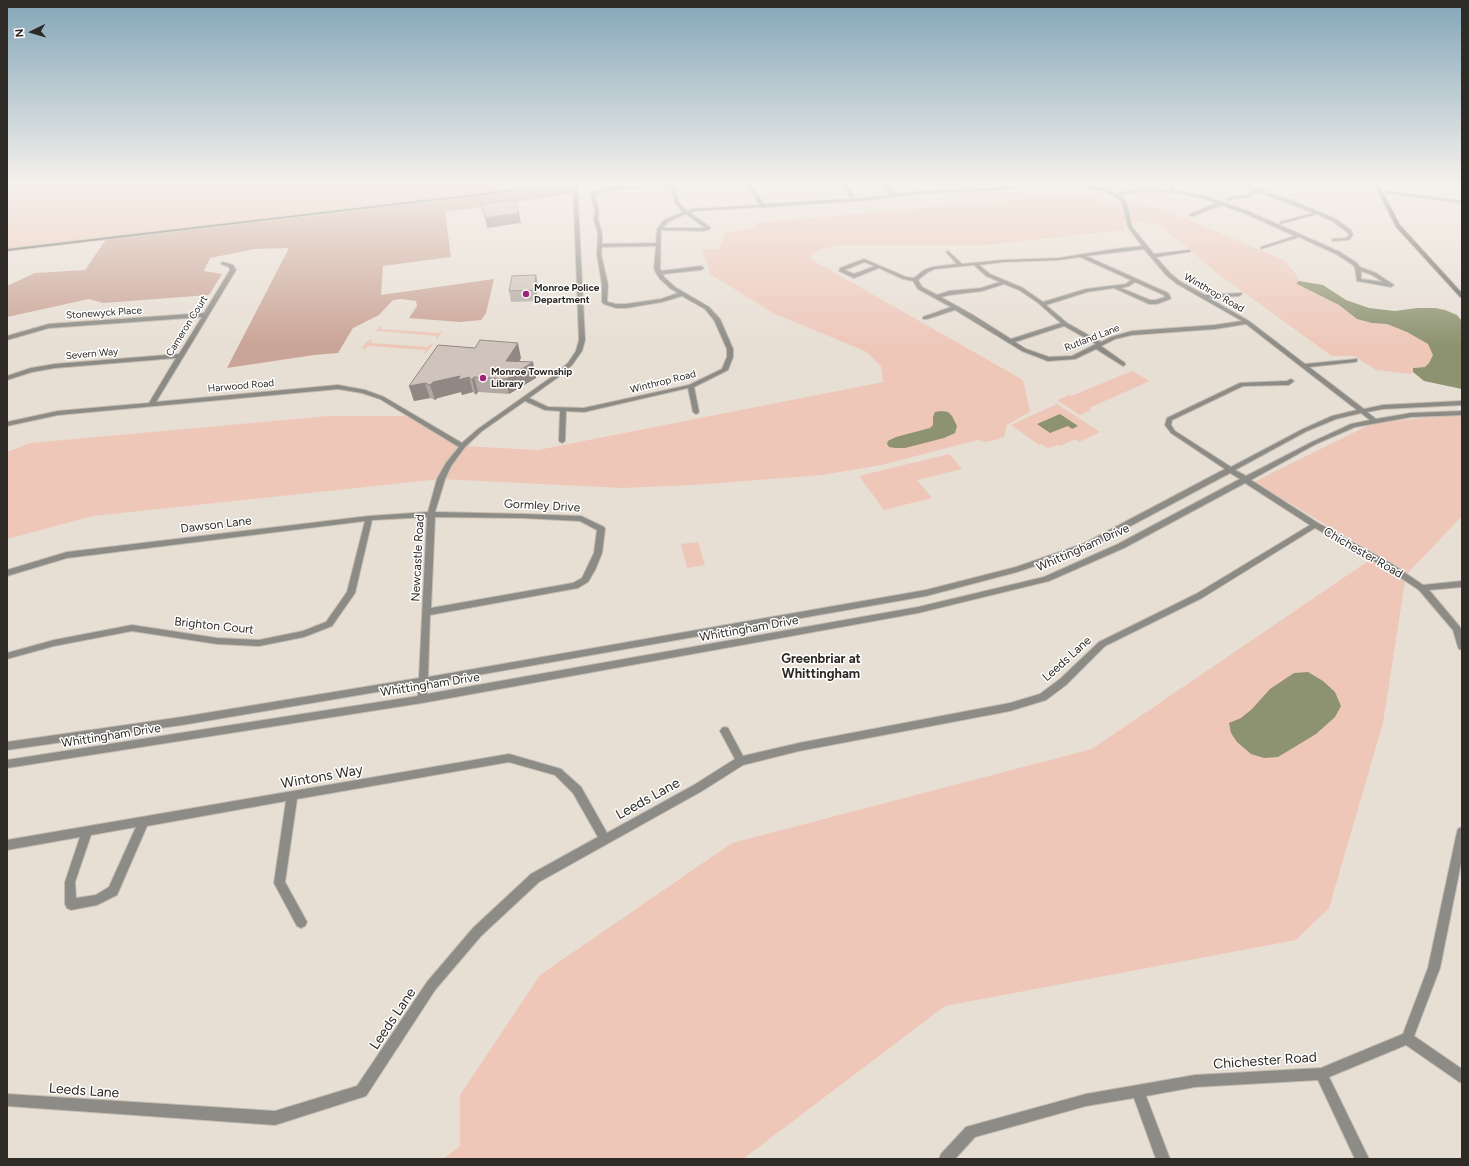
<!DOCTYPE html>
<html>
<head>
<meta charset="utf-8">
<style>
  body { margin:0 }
  #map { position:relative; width:1469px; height:1166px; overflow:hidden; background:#e8dfd4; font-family:Figtree,sans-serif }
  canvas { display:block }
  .frame { position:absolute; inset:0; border:8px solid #2e2b27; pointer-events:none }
  .north { position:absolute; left:12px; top:12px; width:40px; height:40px; -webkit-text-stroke:3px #fff; paint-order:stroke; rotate:265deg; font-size:11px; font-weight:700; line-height:16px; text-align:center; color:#2e2b27 }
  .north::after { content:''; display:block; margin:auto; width:14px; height:18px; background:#2e2b27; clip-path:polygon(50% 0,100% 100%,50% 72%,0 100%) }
</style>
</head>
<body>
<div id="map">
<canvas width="1469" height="1166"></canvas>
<div class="frame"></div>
<div class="north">N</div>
</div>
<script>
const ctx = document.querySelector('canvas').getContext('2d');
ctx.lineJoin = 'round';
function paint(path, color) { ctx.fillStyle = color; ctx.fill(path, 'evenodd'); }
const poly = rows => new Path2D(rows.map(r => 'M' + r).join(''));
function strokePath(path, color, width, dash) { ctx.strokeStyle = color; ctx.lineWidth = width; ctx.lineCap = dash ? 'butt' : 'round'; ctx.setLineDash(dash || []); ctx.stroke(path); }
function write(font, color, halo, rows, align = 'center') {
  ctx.font = font + ' Figtree,sans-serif'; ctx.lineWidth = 3; ctx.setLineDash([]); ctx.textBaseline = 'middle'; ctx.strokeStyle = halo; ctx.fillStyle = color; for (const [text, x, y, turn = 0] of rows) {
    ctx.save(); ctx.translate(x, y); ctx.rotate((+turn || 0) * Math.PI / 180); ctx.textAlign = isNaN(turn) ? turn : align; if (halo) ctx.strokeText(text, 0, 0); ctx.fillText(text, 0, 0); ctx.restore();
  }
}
const green = poly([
  [7,183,579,183,7,250],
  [1055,196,1093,197,1102,201,1160,208,1284,260,1295,273,1299,281,1297,282,1297,284,1339,305,1357,319,1372,323,1387,324,1407,332,1428,344,1434,355,1429,363,1425,367,1413,368,1413,372,1410,374,1376,370,1354,356,1332,356,1218,274,1160,225,1153,223,1122,221,1125,230,984,245,837,245,819,250,809,258,1023,380,1030,412,1007,425,1004,437,995,440,986,442,978,440,881,465,822,475,693,485,622,488,441,479,93,516,7,539,7,452,30,443,329,416,413,416,463,446,538,450,883,382,881,366,865,351,773,313,710,274,702,249,719,249,725,233,756,228,755,223],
  [380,326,382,326,380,329,439,333,443,331,437,339,435,339,437,336,378,331,373,335],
  [372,339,371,343,428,347,431,344,433,345,425,354,424,353,426,350,368,346,365,349,362,349,366,342],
  [1132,371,1150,381,1089,408,1091,410,1080,415,1057,400,1069,395,1071,396],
  [1057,404,1100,432,1079,442,1075,439,1060,446,1058,445,1048,448,1041,444,1039,445,1011,425],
  [1455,415,1462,415,1462,516,1406,575,1383,723,1329,908,1296,940,945,1006,743,1159,443,1159,460,1146,460,1095,540,975,732,843,1092,749,1377,555,1254,482,1373,423],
  [949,454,962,469,917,480,932,498,884,510,859,476],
  [698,542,705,565,687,568,681,544]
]);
const forest = poly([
  [577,183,578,193,445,212,451,257,383,266,381,295,494,279,486,313,481,320,460,322,409,318,417,306,416,301,401,299,393,300,379,315,353,328,338,353,314,355,227,368,289,248,255,249,210,258,204,271,222,274,209,295,103,303,89,299,7,317,7,286,35,273,85,270,107,238]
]);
const water = poly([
  [1299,281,1323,285,1346,300,1369,308,1395,311,1417,308,1435,308,1445,310,1457,315,1462,321,1462,389,1424,381,1413,372,1413,368,1425,367,1429,363,1433,355,1428,344,1407,332,1387,324,1372,323,1357,319,1339,305,1297,284,1297,282],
  [941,411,948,412,952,416,957,426,955,433,944,438,905,448,895,448,889,447,887,444,888,441,896,437,930,428,933,425,933,417,935,412],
  [1060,414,1078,426,1072,429,1068,426,1050,433,1037,424],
  [1308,672,1323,681,1335,692,1341,706,1335,717,1316,734,1278,757,1264,758,1251,754,1237,742,1231,733,1229,723,1241,718,1252,709,1270,689,1294,673]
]);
const street = poly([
  [573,183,577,183,585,340,582,351,572,365,557,378,529,398,548,407,584,408,689,385,722,369,727,357,727,349,714,320,705,309,682,296,662,302,626,308,616,308,604,304,602,302,602,285,597,254,598,234,594,219,595,210,591,197,592,192,608,188,661,184,671,185,676,189,679,203,687,211,694,209,759,205,748,186,749,183,753,183,752,186,764,204,851,199,842,183,846,183,855,199,891,195,880,183,884,183,896,194,926,191,993,188,1041,184,1080,184,1107,189,1115,193,1141,189,1170,190,1169,183,1173,183,1174,190,1208,197,1248,211,1340,252,1357,263,1360,267,1376,273,1394,285,1391,287,1357,281,1355,268,1353,265,1336,254,1299,237,1261,249,1261,247,1295,236,1244,213,1221,205,1194,216,1190,216,1190,214,1217,203,1205,199,1180,193,1156,191,1141,191,1119,195,1126,201,1132,227,1154,254,1190,250,1190,252,1188,252,1156,257,1170,273,1181,282,1205,295,1241,293,1242,294,1239,296,1209,298,1249,321,1305,364,1357,359,1357,361,1355,362,1309,367,1364,409,1383,405,1462,401,1462,405,1383,409,1367,412,1376,419,1411,413,1462,411,1462,415,1411,417,1355,427,1316,444,1251,480,1318,523,1392,564,1423,585,1462,581,1462,587,1429,590,1460,627,1462,632,1462,650,1459,649,1458,647,1453,630,1419,590,1386,568,1315,528,1202,598,1105,646,1066,685,1046,700,1010,711,799,751,743,765,702,791,539,882,481,936,435,990,366,1096,275,1125,7,1106,7,1094,275,1111,357,1086,427,982,473,928,531,874,598,837,573,793,555,775,509,762,297,799,285,882,307,922,305,926,301,928,297,926,274,883,286,801,147,826,117,895,97,905,71,910,67,908,65,904,65,882,80,837,7,850,7,840,509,754,561,769,581,787,607,833,694,785,735,759,720,731,722,728,725,727,728,728,743,756,799,743,1010,703,1040,694,1060,679,1099,642,1196,594,1310,525,1245,483,1124,548,1049,581,918,613,422,703,7,768,7,760,418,696,418,685,182,725,7,750,7,742,182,717,419,678,427,517,372,520,355,593,332,626,304,637,259,646,217,644,132,631,54,646,7,659,7,653,54,640,132,625,217,638,259,640,303,631,326,622,347,592,365,521,67,558,7,576,7,570,67,552,369,516,428,512,437,479,446,463,459,447,380,399,362,393,338,389,58,415,7,426,7,422,58,411,149,403,176,358,55,368,32,372,7,380,7,376,31,368,55,364,179,354,202,317,49,328,7,340,7,336,49,324,204,313,230,270,229,267,221,264,221,263,223,262,233,265,236,270,156,402,338,385,365,390,384,397,462,443,478,429,553,376,568,363,576,351,579,340,573,183],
  [661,186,668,187,672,190,675,203,683,212,664,220,657,229,656,243,602,244,602,234,598,219,599,210,595,197,596,194,608,190,661,186],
  [1041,186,1080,186,1104,191,1113,195,1122,202,1128,227,1142,246,1115,249,1059,258,1003,260,962,264,948,251,946,252,957,264,932,267,924,270,914,278,906,277,864,259,840,268,839,271,854,278,879,268,903,279,913,281,918,289,951,307,923,317,923,319,927,319,955,310,1022,351,1048,361,1075,359,1096,349,1123,366,1125,365,1125,363,1101,346,1115,339,1132,335,1215,329,1246,324,1357,410,1332,416,1303,429,1231,467,1175,431,1171,425,1172,420,1243,386,1289,385,1294,381,1291,379,1287,381,1240,383,1167,418,1165,425,1171,433,1225,469,1085,543,1016,567,926,590,428,677,430,615,578,588,588,582,595,570,602,553,605,529,604,527,581,516,523,514,435,512,445,479,451,466,465,447,482,431,525,401,545,410,560,411,559,441,562,443,565,441,566,411,584,412,688,388,693,412,696,414,698,413,699,412,694,387,728,370,733,357,733,349,720,319,709,307,675,287,664,277,663,274,701,270,704,268,701,266,661,271,660,268,661,230,704,231,710,229,710,227,690,213,694,211,761,207,763,208,765,207,869,200,926,193,993,190,1041,186],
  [686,214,705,228,663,228,668,222,686,214],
  [656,246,654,268,656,273,660,279,671,289,678,293,661,299,626,304,616,304,608,302,607,301,608,285,601,254,602,247,656,246],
  [1144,249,1166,275,1177,284,1242,321,1215,325,1132,331,1111,337,1101,342,1067,323,1046,305,1087,292,1114,288,1149,304,1157,304,1170,299,1171,298,1168,293,1086,256,1144,249],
  [1080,257,1131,280,1126,284,1086,289,1043,302,1023,288,990,274,979,265,1003,262,1059,260,1080,257],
  [864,262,875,266,854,274,845,270,864,262],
  [974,265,986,276,1000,282,981,288,949,291,937,295,922,287,918,280,928,272,935,269,974,265],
  [1361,271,1372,275,1383,282,1361,279,1361,271],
  [1135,282,1164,295,1165,297,1156,300,1150,300,1121,288,1129,286,1135,282],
  [1004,284,1019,290,1037,302,1061,323,1011,339,973,315,941,297,950,295,982,291,1004,284],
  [1064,326,1096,344,1072,356,1049,357,1026,349,1015,342,1064,326],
  [1361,413,1370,420,1351,424,1312,442,1246,476,1235,470,1307,431,1336,419,1361,413],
  [1230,473,1240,479,1118,544,1044,577,918,607,427,694,427,684,926,596,1017,572,1091,547,1230,473],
  [435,517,523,518,580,521,597,530,594,553,582,578,573,583,431,608,435,517],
  [136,827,109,887,96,895,76,898,75,882,91,835,136,827],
  [1235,183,1241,183,1291,200,1336,219,1351,230,1353,235,1349,240,1332,241,1332,239,1346,238,1349,235,1347,232,1332,221,1317,214,1280,224,1280,222,1313,213,1258,192,1248,198,1237,198,1227,201,1227,199,1234,196,1245,196,1254,190,1235,183],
  [1380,190,1462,201,1462,203,1378,192,1378,191,1380,190],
  [1462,827,1462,858,1440,968,1414,1036,1462,1069,1462,1083,1458,1081,1406,1045,1329,1077,1369,1159,1355,1159,1318,1080,1195,1087,1146,1096,1170,1159,1156,1159,1134,1098,1086,1106,975,1137,955,1159,939,1159,941,1154,966,1127,1086,1094,1195,1075,1321,1068,1403,1034,1428,968,1457,832,1458,829,1462,827]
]);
const secondary = poly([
  [570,183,583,183,7,251,7,249,570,183],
  [1374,183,1378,183,1400,225,1462,293,1462,298,1460,297,1396,227,1374,183]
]);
const wall = poly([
  [538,286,536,301,511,302,509,291],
  [521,358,519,362,533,362,536,378,509,394,478,392,476,395,473,392,462,395,461,392,438,398,435,400,430,398,414,401,409,386]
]);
const shadedWall = poly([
  [519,213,521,223,487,228,485,218],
  [536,275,538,286,536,301,534,290],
  [518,343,521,358,510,376,533,362,536,378,509,394,506,379,506,361],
  [460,376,469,377,473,392,462,395,461,392,438,398,435,400,430,385,433,382],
  [474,377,478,392,476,395,472,380],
  [425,383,430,398,414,401,409,386]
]);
const building = poly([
  [515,200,519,213,485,218,481,204,515,200],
  [536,275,534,290,509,291,512,276,536,275],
  [480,340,518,343,506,361,533,362,506,379,474,377,472,380,469,377,458,380,460,376,433,382,430,385,425,383,409,386,438,345,475,348,480,340]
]);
const markers = [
  [526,294,4,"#9f2479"],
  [483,378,4,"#9f2479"]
];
const farPoinames = [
  ["Monroe Police",534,288],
  ["Department",534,300],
  ["Monroe Township",491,372],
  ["Library",491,384]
];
const farStreetnames = [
  ["Winthrop Road",1214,293,30],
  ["Stonewyck Place",104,313,-4],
  ["Cameron Court",187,326,-58],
  ["Rutland Lane",1092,338,-21],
  ["Severn Way",92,354,-5],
  ["Winthrop Road",663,382,-14],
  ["Harwood Road",241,386,-5]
];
const streetNames = [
  ["Gormley Drive",542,506,3],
  ["Dawson Lane",216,525,-7],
  ["Whittingham Drive",1083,548,-24],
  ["Chichester Road",1363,553,30],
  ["Newcastle Road",418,558,-87],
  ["Brighton Court",214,626,6],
  ["Whittingham Drive",749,629,-10],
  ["Leeds Lane",1067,659,-42],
  ["Whittingham Drive",430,685,-9],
  ["Whittingham Drive",111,736,-9]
];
const neighbourhoodNames = [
  ["Greenbriar at",821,659],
  ["Whittingham",821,674]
];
const nearStreetnames = [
  ["Wintons Way",322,777,-10],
  ["Leeds Lane",648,799,-29],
  ["Leeds Lane",393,1019,-56],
  ["Chichester Road",1265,1061,-4],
  ["Leeds Lane",84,1091,4]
];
paint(green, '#eec7b9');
paint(forest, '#caa496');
paint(water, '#8d9270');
strokePath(street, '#c3bbb1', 2);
strokePath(secondary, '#c3bbb1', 2);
paint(street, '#8c8b86');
paint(secondary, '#65635b');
paint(wall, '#b2a8a1');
paint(shadedWall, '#918883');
paint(building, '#cfc3bb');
strokePath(building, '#918883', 1);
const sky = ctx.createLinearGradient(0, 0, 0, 346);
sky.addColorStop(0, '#83a6b8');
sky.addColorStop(0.53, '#f5f1ec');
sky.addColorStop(1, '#f5f1ec00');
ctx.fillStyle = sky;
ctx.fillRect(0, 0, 1469, 346);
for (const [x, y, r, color] of markers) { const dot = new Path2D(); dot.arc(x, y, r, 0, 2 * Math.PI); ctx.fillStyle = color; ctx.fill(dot); strokePath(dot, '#fff', 1.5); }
write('bold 10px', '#2e2b27', '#fff', farPoinames, 'left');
write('10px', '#2e2b27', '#fff', farStreetnames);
write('12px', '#2e2b27', '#fff', streetNames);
write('bold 13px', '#2e2b27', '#fff', neighbourhoodNames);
write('14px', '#2e2b27', '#fff', nearStreetnames);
</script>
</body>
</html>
